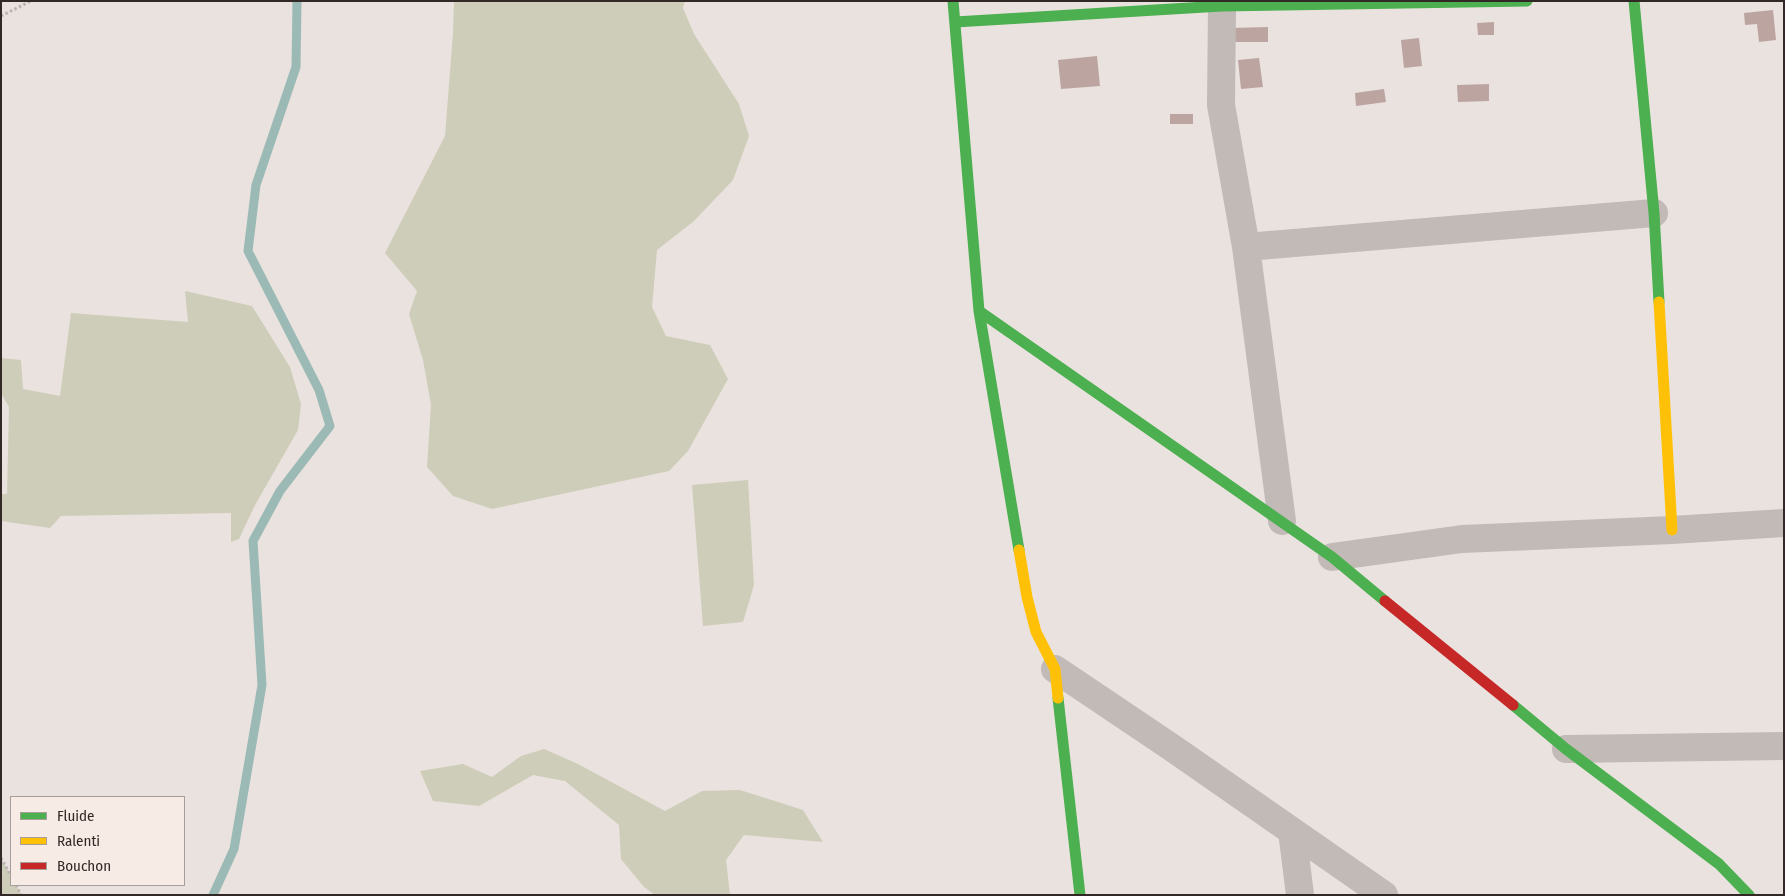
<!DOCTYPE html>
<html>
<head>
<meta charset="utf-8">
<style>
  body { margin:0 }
  #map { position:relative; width:1785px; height:896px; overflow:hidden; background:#eae2de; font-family:"Fira Sans Condensed",sans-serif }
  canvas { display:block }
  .frame { position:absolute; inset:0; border:2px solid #322826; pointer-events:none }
  .legend { position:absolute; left:10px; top:796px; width:175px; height:90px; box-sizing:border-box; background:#f7ebe5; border:1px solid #a89d99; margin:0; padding:6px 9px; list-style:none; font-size:15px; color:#322826 }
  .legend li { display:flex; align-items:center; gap:10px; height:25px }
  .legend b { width:25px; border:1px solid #a89d99 }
</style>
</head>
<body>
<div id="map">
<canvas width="1785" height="896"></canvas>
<div class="frame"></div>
<ul class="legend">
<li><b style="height:6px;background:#4caf50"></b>Fluide</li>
<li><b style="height:6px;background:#ffc107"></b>Ralenti</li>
<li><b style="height:6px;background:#c62828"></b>Bouchon</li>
</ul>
</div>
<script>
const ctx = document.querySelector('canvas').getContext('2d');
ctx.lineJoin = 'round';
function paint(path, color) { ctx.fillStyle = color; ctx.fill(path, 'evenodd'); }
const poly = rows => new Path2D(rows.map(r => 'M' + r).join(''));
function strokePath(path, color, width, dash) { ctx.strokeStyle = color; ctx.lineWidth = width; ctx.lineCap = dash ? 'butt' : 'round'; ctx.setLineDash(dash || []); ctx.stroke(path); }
const green = poly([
  [454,1,685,1,683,8,694,34,739,104,749,136,733,180,694,221,657,250,652,307,666,336,710,345,728,379,688,451,669,471,492,509,453,496,427,467,431,405,423,360,409,314,417,291,385,253,445,136,453,33],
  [185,291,252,306,290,367,301,404,298,430,255,505,239,539,231,542,231,513,61,516,50,528,1,521,1,494,7,494,9,407,1,393,1,358,21,360,23,389,60,396,71,313,188,322],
  [748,480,754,585,743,622,703,626,692,485],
  [544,749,578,764,665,811,702,791,740,790,803,810,823,842,744,835,726,860,730,895,655,895,644,887,621,859,619,825,565,781,533,775,479,806,433,801,420,771,463,764,492,777,521,756],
  [1,858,11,876,11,885,16,885,21,895,1,895]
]);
const stream = poly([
  [213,895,234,849,262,685,253,541,280,491,330,426,319,390,248,251,256,185,296,67,297,1]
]);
const building = poly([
  [1773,10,1776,40,1759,42,1757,24,1745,25,1744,13],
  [1494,22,1494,35,1478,35,1477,23],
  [1268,27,1268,42,1231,42,1231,28],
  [1419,38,1422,66,1404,68,1401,40],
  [1097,56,1100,86,1061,89,1058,60],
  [1259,58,1263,87,1241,89,1238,60],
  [1489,84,1489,101,1458,102,1457,85],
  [1384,89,1386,102,1356,106,1355,93],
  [1170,114,1193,114,1193,124,1170,124]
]);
const path = poly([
  [1,16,31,1],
  [1,858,11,876],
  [16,885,21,895]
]);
const street = poly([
  [1222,6,1221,105,1246,247,1282,521],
  [1246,247,1654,213],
  [1332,557,1462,539,1672,530,1784,523],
  [1055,669,1171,747,1384,895],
  [1566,749,1784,746],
  [1292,831,1300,895]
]);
const fast = poly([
  [953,1,979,311,1019,550],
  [1634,1,1654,213,1659,302],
  [955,22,1222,6,1527,1],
  [979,311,1332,557,1385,601],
  [1058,698,1080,895],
  [1513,705,1566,749,1719,864,1749,895]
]);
const slow = poly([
  [1659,302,1672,530],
  [1019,550,1027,597,1036,632,1055,669,1058,698]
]);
const jam = poly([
  [1385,601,1513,705]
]);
paint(green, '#cecdb9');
strokePath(stream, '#9cbab5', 9);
paint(building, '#bca4a1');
strokePath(path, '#bbb3b0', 3, [2.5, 2.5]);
strokePath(street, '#c2bab7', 28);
strokePath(fast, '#4caf50', 11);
strokePath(slow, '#ffc107', 11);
strokePath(jam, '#c62828', 11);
</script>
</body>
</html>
